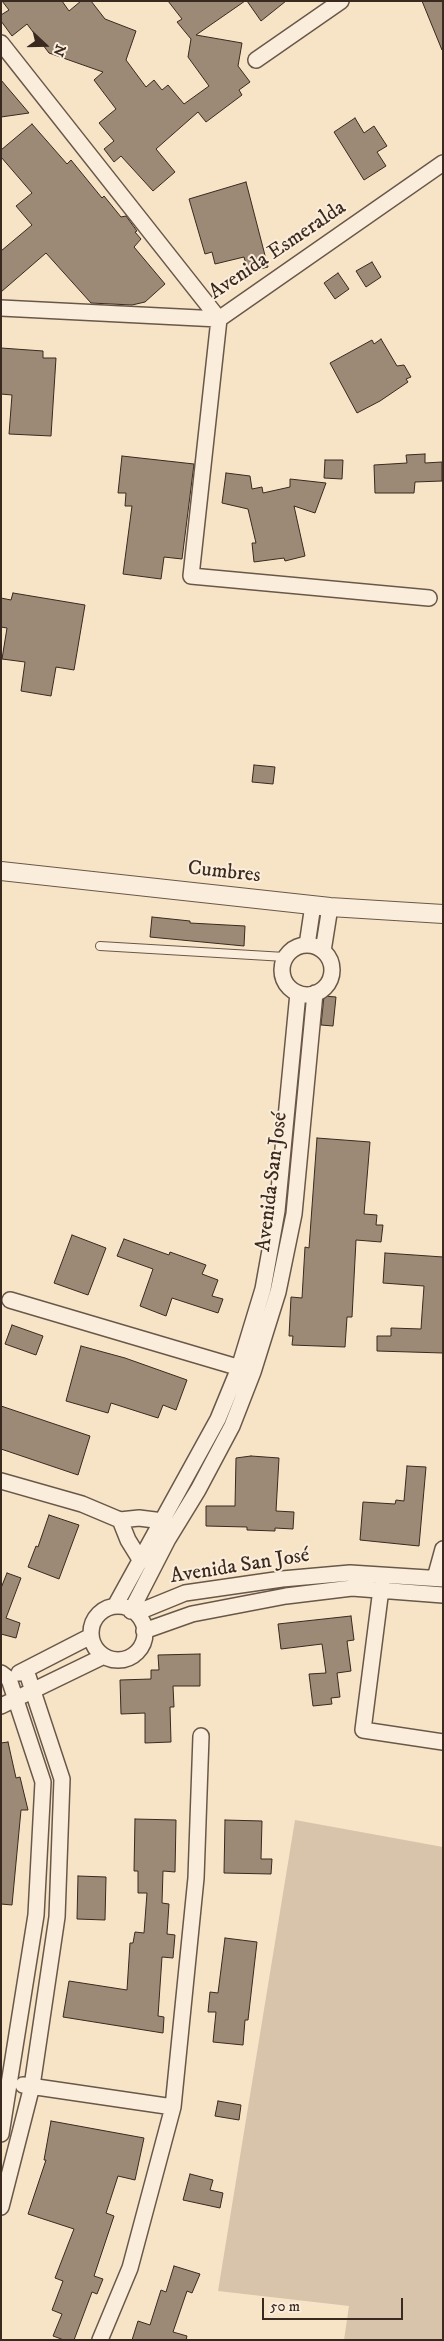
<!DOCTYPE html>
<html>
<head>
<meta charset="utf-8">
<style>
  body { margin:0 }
  #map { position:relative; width:444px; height:2341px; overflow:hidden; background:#f7e4c7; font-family:"IM FELL DW Pica",serif }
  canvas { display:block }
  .frame { position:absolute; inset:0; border:2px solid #3a291f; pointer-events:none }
  .north { position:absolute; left:20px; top:20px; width:50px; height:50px; -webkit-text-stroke:4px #faeddb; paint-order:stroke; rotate:111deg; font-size:14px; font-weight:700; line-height:20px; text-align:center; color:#3a291f }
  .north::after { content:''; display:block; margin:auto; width:18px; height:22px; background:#3a291f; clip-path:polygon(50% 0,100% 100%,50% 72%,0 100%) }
  .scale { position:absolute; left:262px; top:2298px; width:141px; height:22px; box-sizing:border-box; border:2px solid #3a291f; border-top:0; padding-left:6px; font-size:15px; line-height:18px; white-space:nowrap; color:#3a291f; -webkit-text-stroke:4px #faeddb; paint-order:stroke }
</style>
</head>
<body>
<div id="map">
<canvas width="444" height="2341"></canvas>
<div class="frame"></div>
<div class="north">N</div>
<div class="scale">50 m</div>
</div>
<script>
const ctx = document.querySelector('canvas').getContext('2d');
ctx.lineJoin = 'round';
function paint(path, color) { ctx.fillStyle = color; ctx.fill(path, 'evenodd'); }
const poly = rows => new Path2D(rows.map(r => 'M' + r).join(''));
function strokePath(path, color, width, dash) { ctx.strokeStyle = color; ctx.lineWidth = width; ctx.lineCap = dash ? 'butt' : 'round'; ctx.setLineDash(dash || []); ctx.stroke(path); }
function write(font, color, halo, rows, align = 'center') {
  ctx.font = font + ' "IM FELL DW Pica",serif'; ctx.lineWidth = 4; ctx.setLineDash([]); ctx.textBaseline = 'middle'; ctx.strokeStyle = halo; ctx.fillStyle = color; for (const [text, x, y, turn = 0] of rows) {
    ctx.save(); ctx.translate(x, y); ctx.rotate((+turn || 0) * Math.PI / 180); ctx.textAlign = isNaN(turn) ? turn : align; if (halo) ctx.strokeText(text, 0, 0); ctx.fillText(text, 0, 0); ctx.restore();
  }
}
const green = poly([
  [295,1820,443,1847,443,2340,344,2340,349,2306,218,2291]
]);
const building = poly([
  [2,1,62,1,69,11,81,1,91,1,105,19,136,31,126,60,146,87,154,80,162,90,168,85,184,104,209,86,188,57,191,39,177,22,182,19,168,1,245,1,196,35,242,43,238,66,250,82,239,90,242,95,206,122,198,112,156,149,175,172,153,191,121,156,114,162,104,149,114,141,99,123,116,109,94,80,103,72,49,53,27,24,12,36,1,21,1,15,9,10,2,1],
  [247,1,286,1,261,21,247,1],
  [422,1,443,1,443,50,442,50,422,1],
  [1,80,29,113,1,117,1,80],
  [355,118,364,133,374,126,387,146,377,152,386,166,364,180,334,132,355,118],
  [32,124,67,164,71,160,102,198,104,196,121,217,126,216,137,231,135,232,141,239,134,247,165,284,145,302,132,305,91,303,46,253,1,292,1,251,32,225,16,206,32,193,1,157,1,150,32,124],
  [246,182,268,267,248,272,244,257,215,264,212,252,205,254,189,199,246,182],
  [372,262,381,277,366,287,356,271,372,262],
  [338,273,349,289,335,299,324,283,338,273],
  [381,339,397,366,404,365,411,377,406,379,408,382,380,401,357,413,330,363,372,340,374,344,381,339],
  [1,348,43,351,43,358,56,358,51,436,9,434,12,395,1,394,1,348],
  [425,454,425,463,442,462,442,481,415,482,414,493,375,493,374,465,407,463,406,455,425,454],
  [122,456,194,464,182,559,164,557,161,579,123,574,132,506,125,506,126,493,118,493,122,456],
  [325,460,343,460,342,479,324,478,325,460],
  [226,473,250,476,252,489,262,487,263,493,290,487,290,479,326,483,315,513,294,506,305,556,285,561,284,558,254,562,252,543,256,543,248,509,222,503,226,473],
  [13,593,85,605,74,670,56,667,51,696,21,691,25,662,2,659,7,628,1,627,1,598,11,600,13,593],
  [254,765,275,767,273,784,252,782,254,765],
  [152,917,190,921,190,923,245,926,244,946,150,937,152,917],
  [324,996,336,997,333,1026,321,1025,324,996],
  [317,1138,370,1142,364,1214,377,1215,376,1225,383,1225,381,1242,356,1240,352,1317,347,1317,345,1347,292,1345,293,1336,289,1336,291,1297,302,1298,305,1247,309,1248,317,1138],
  [72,1235,106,1248,88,1295,54,1283,72,1235],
  [124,1239,169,1255,170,1252,206,1265,202,1274,218,1280,212,1296,223,1299,218,1313,172,1298,166,1316,140,1306,153,1269,117,1256,124,1239],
  [385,1253,443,1257,443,1353,377,1351,377,1336,391,1336,391,1328,421,1329,422,1314,424,1286,383,1283,385,1253],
  [12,1325,43,1336,36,1355,5,1344,12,1325],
  [81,1346,125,1358,187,1380,176,1410,163,1405,158,1418,111,1403,108,1413,66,1401,81,1346],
  [1,1406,90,1436,78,1475,1,1449,1,1406],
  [251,1456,279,1458,276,1511,294,1512,293,1529,275,1528,275,1531,247,1530,247,1527,206,1526,206,1506,235,1506,236,1458,251,1456],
  [407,1466,426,1467,419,1546,360,1540,363,1502,395,1504,396,1500,404,1501,407,1466],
  [49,1515,79,1525,59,1579,28,1567,36,1546,38,1547,49,1515],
  [7,1573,21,1578,6,1618,20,1623,16,1638,1,1634,1,1588,7,1573],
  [351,1616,354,1640,347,1641,351,1671,337,1673,340,1697,331,1698,332,1704,313,1706,309,1674,326,1673,322,1644,281,1649,278,1624,351,1616],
  [200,1654,200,1686,173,1686,174,1707,170,1707,171,1742,145,1743,145,1713,121,1714,120,1680,151,1679,151,1670,159,1670,158,1655,200,1654],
  [8,1742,16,1778,20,1777,28,1810,21,1810,12,1905,1,1904,1,1743,8,1742],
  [135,1819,176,1820,175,1872,163,1871,162,1903,169,1904,167,1934,175,1935,173,1958,162,1957,158,2016,164,2017,163,2033,63,2017,69,1981,127,1990,130,1943,133,1943,135,1932,144,1933,147,1893,138,1893,138,1871,134,1871,135,1819],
  [225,1820,262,1821,261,1859,272,1859,271,1874,224,1873,225,1820],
  [78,1876,106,1877,105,1920,77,1919,78,1876],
  [225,1938,257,1942,248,2020,245,2020,243,2045,213,2042,216,2012,208,2012,210,1992,218,1993,225,1938],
  [218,2101,241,2105,239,2120,215,2116,218,2101],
  [51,2121,144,2138,135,2180,118,2176,106,2213,114,2216,94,2276,103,2279,97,2294,92,2292,74,2340,64,2340,53,2336,62,2314,52,2310,63,2281,55,2278,74,2229,28,2214,46,2160,44,2160,51,2121],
  [190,2174,213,2180,210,2190,223,2193,220,2208,183,2200,190,2174],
  [174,2266,200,2274,192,2293,187,2291,173,2332,187,2336,186,2340,132,2340,138,2321,150,2325,161,2290,166,2292,174,2266]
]);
const service = poly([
  [100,946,285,957]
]);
const minor = poly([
  [1,43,219,319,191,576,429,598],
  [256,60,341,1],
  [1,308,219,319,443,163],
  [307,945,313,905],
  '282 970a25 25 0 1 1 50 0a25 25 0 1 1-50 0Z',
  [323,951,330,907],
  [10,1300,247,1370],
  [1,1481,82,1504,120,1520,139,1518,163,1521],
  [120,1520,128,1540,141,1561],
  [435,1578,443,1549],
  [382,1581,363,1730,443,1742],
  [115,1606,218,1419,239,1368,263,1289,277,1211,298,993],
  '91 1633a27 27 0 1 1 54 0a27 27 0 1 1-54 0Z',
  [131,1611,168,1539,198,1490,232,1426,253,1372,278,1292,294,1214,315,993],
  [136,1613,185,1593,282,1579,350,1573,443,1579],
  [144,1631,192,1614,286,1596,352,1588,443,1595],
  [1,1673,9,1679,43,1782,36,1915,1,2134],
  [19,1673,91,1636],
  [1,1706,104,1656],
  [23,2085,173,2107],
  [1,2207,32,2086,57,1917,62,1779,26,1670],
  [100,2340,130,2268,173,2107,196,1878,201,1736]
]);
const tertiary = poly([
  [1,871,330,907,443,914]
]);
const streetNames = [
  ["Avenida Esmeralda",278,251,-34],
  ["Cumbres",224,873,6],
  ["Avenida San José",273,1182,-83],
  ["Avenida San José",240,1567,-9]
];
paint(green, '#d7c4aa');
paint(building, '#9c8a76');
strokePath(building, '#3a291f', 1);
strokePath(service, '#695849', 10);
strokePath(minor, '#695849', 18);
strokePath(tertiary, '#695849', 20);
strokePath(service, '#faeddb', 8);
strokePath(minor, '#faeddb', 15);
strokePath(tertiary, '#faeddb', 18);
write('21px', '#3a291f', '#faeddb', streetNames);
</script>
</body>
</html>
